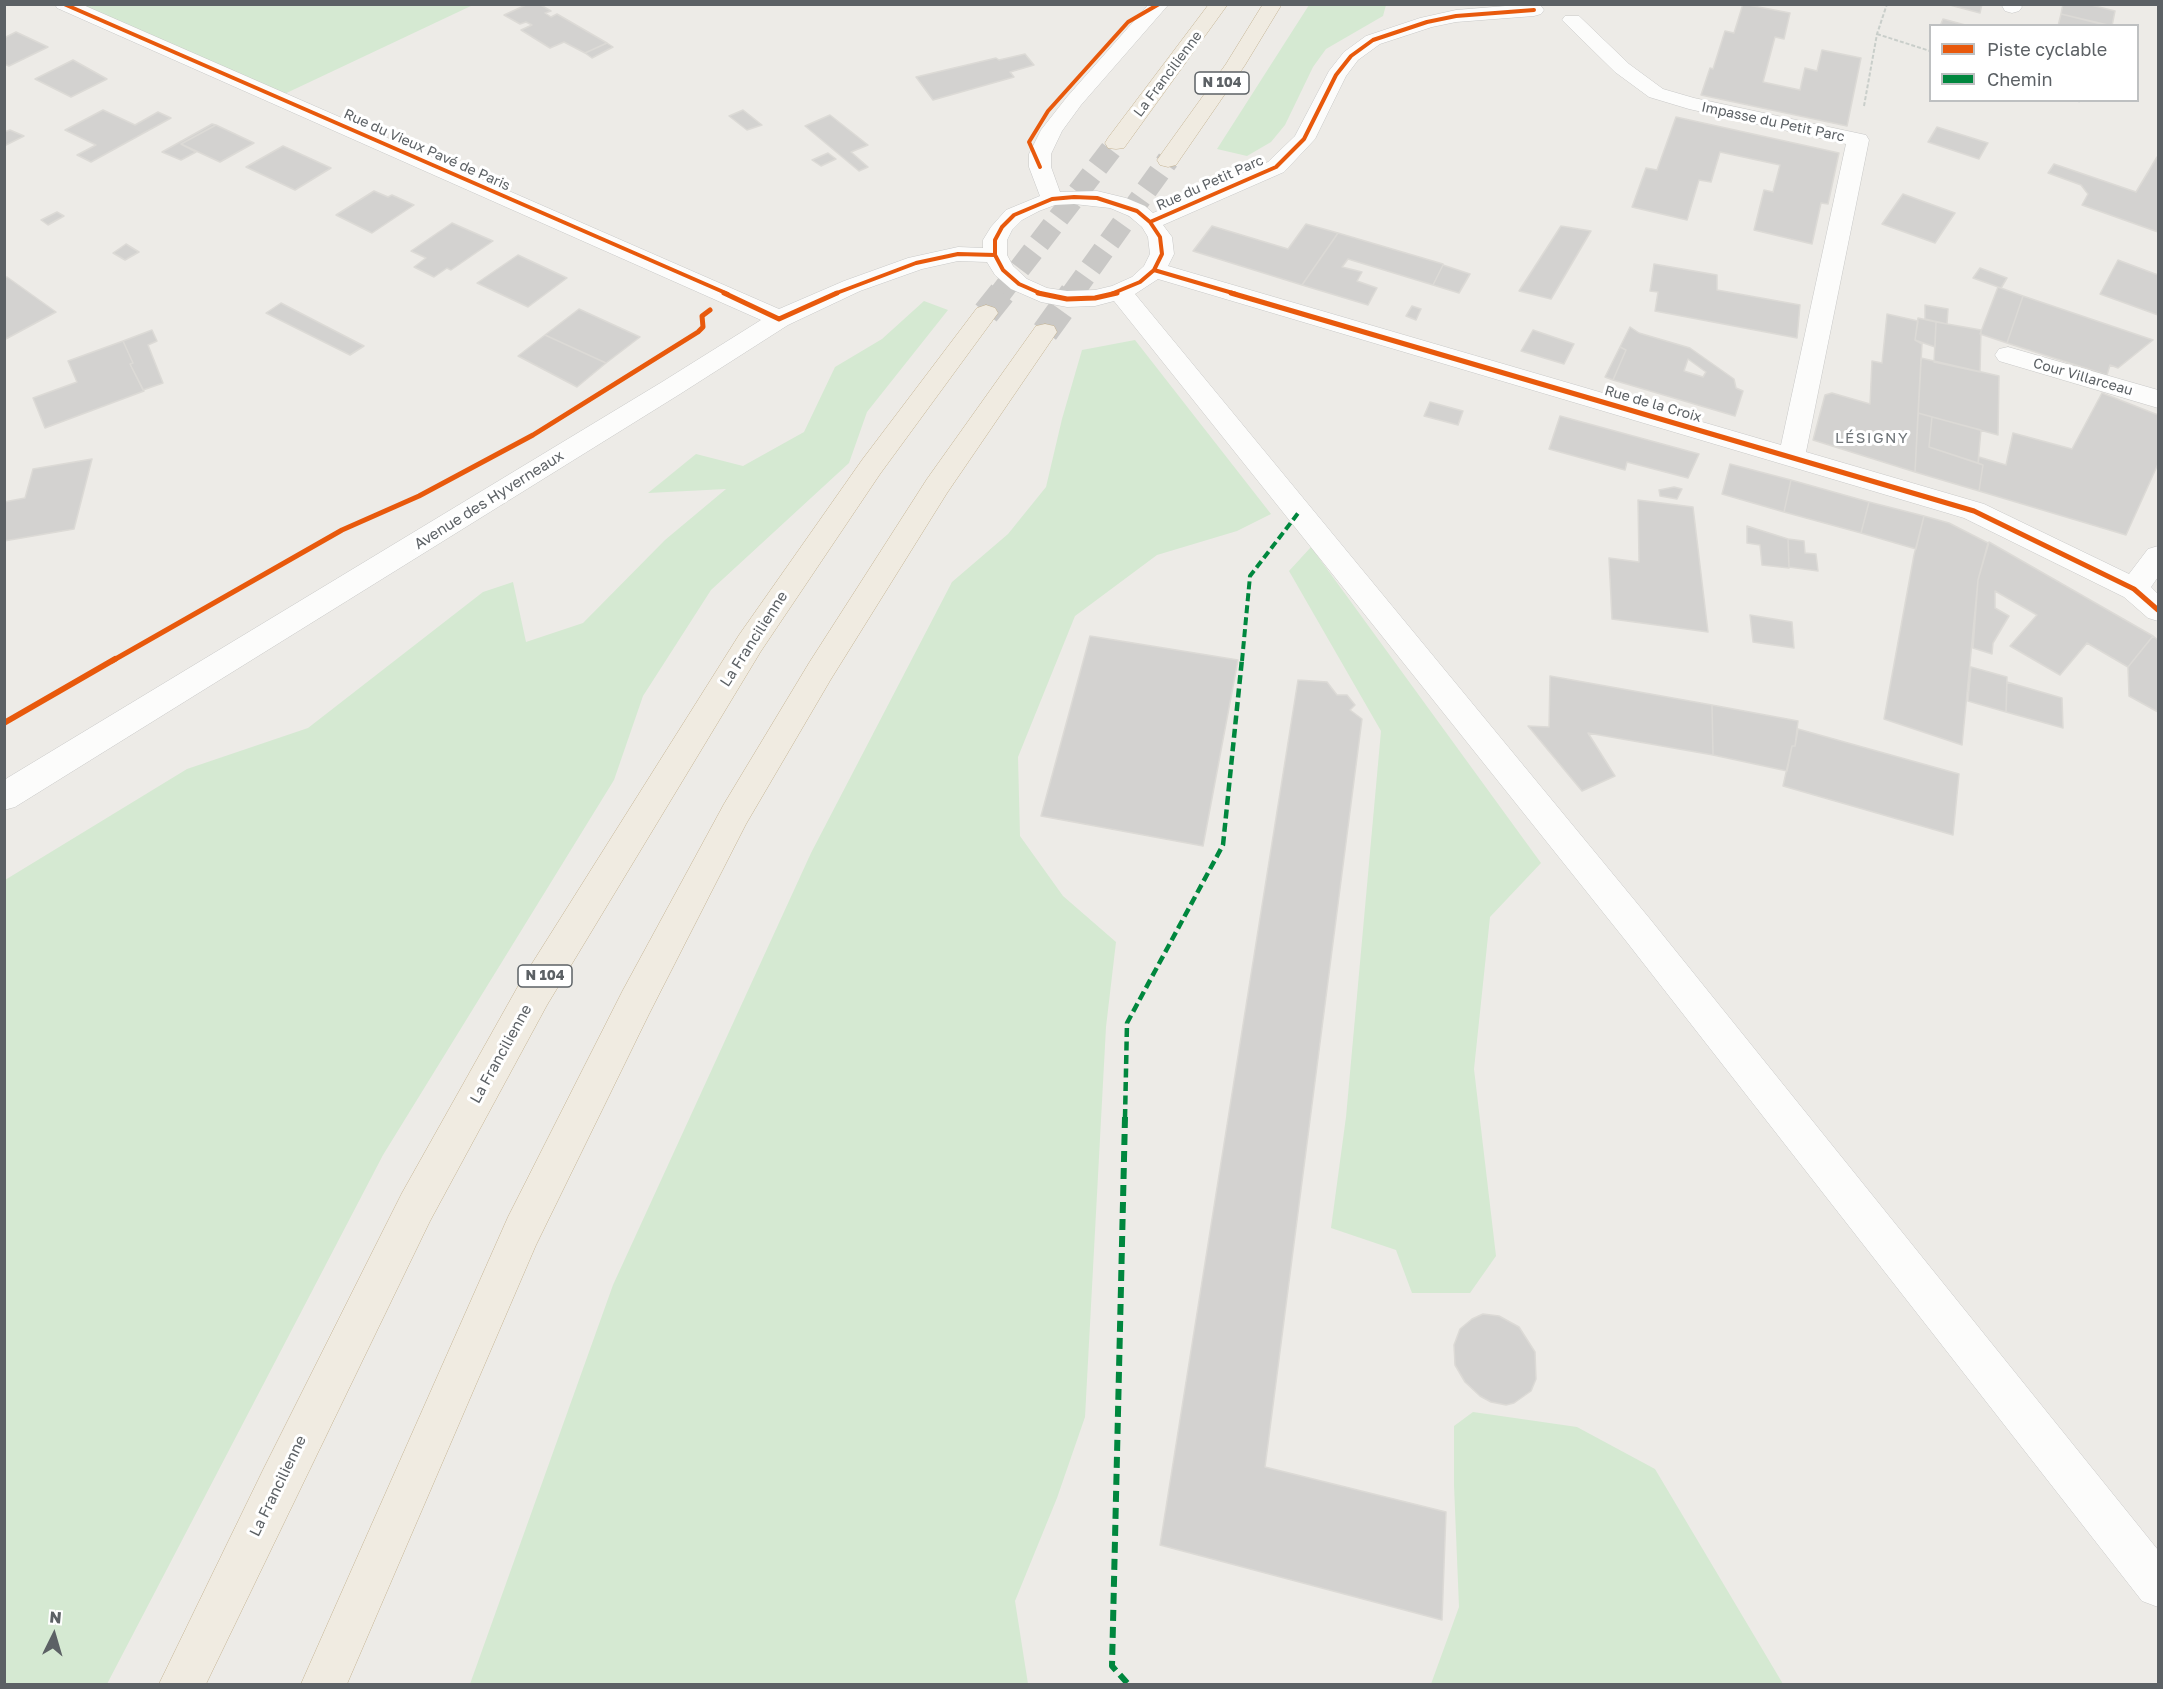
<!DOCTYPE html>
<html>
<head>
<meta charset="utf-8">
<style>
  body { margin:0 }
  #map { position:relative; width:2163px; height:1689px; overflow:hidden; background:#edebe7; font-family:"Golos Text",sans-serif }
  canvas { display:block }
  .frame { position:absolute; inset:0; border:6px solid #5c6165; pointer-events:none }
  .legend { position:absolute; left:1929px; top:24px; width:210px; height:78px; box-sizing:border-box; background:#fff; border:2px solid #bec0c1; margin:0; padding:8px 10px; list-style:none; font-size:18px; color:#5c6165 }
  .legend li { display:flex; align-items:center; gap:12px; height:30px }
  .legend b { width:30px; border:2px solid #bec0c1 }
  .north { position:absolute; left:24px; top:1605px; width:60px; height:60px; -webkit-text-stroke:4px #fff; paint-order:stroke; rotate:5deg; font-size:16px; font-weight:700; line-height:24px; text-align:center; color:#5c6165 }
  .north::after { content:''; display:block; margin:auto; width:21px; height:27px; background:#5c6165; clip-path:polygon(50% 0,100% 100%,50% 72%,0 100%) }
</style>
</head>
<body>
<div id="map">
<canvas width="2163" height="1689"></canvas>
<div class="frame"></div>
<ul class="legend">
<li><b style="height:8px;background:#e8590c"></b>Piste cyclable</li>
<li><b style="height:8px;background:#00873e"></b>Chemin</li>
</ul>
<div class="north">N</div>
</div>
<script>
const ctx = document.querySelector('canvas').getContext('2d');
ctx.lineJoin = 'round';
function paint(path, color) { ctx.fillStyle = color; ctx.fill(path, 'evenodd'); }
const poly = rows => new Path2D(rows.map(r => 'M' + r).join(''));
function strokePath(path, color, width, dash) { ctx.strokeStyle = color; ctx.lineWidth = width; ctx.lineCap = dash ? 'butt' : 'round'; ctx.setLineDash(dash || []); ctx.stroke(path); }
function write(font, color, halo, rows, align = 'center') {
  ctx.font = font + ' "Golos Text",sans-serif'; ctx.lineWidth = 6; ctx.setLineDash([]); ctx.textBaseline = 'middle'; ctx.strokeStyle = halo; ctx.fillStyle = color; for (const [text, x, y, turn = 0] of rows) {
    ctx.save(); ctx.translate(x, y); ctx.rotate((+turn || 0) * Math.PI / 180); ctx.textAlign = isNaN(turn) ? turn : align; if (halo) ctx.strokeText(text, 0, 0); ctx.fillText(text, 0, 0); ctx.restore();
  }
}
const green = poly([
  [57,5,473,5,278,97],
  [1309,5,1386,5,1383,16,1326,49,1313,67,1285,125,1271,142,1247,156,1217,149],
  [924,301,948,310,867,412,849,463,711,590,643,696,614,780,383,1155,107,1684,5,1684,5,880,187,769,308,728,483,592,513,582,526,642,583,623,665,540,726,489,648,493,696,454,743,466,804,432,835,367,882,339],
  [1135,340,1271,514,1237,531,1157,555,1075,616,1018,757,1020,836,1063,896,1116,942,1106,1027,1085,1417,1057,1498,1015,1601,1028,1684,470,1684,613,1285,811,853,952,582,1008,534,1046,487,1062,419,1082,350],
  [1311,547,1541,863,1490,917,1474,1069,1496,1256,1470,1293,1412,1293,1396,1250,1331,1228,1346,1117,1381,731,1289,571],
  [1473,1412,1577,1427,1655,1469,1783,1684,1431,1684,1459,1607,1454,1485,1454,1426]
]);
const building = poly([
  [528,4,539,4,551,11,545,13,551,17,557,14,607,43,585,53,564,42,550,48,521,30,532,25,526,22,520,24,504,15,528,4],
  [1743,4,1790,13,1784,39,1775,37,1763,82,1800,90,1805,68,1817,71,1822,50,1861,58,1847,126,1701,95,1710,68,1713,69,1725,31,1734,33,1743,4],
  [1946,4,1982,4,1980,13,1946,4],
  [2063,4,2087,4,2115,11,2112,26,2061,14,2063,4],
  [2061,14,2109,26,2058,26,2061,14],
  [1943,19,1969,26,1940,26,1943,19],
  [16,32,48,47,9,66,4,64,4,38,16,32],
  [607,43,613,47,592,58,585,53,607,43],
  [1025,54,1034,65,1010,72,1014,77,933,100,916,77,996,58,999,60,1025,54],
  [73,60,107,79,71,97,35,79,73,60],
  [103,110,135,125,158,112,171,118,91,162,77,155,96,145,65,130,103,110],
  [743,110,762,125,747,130,729,116,743,110],
  [830,115,868,145,851,152,868,167,859,171,805,126,830,115],
  [1676,117,1839,153,1828,204,1821,203,1812,244,1754,230,1764,190,1773,192,1780,165,1720,152,1711,182,1699,180,1687,220,1632,207,1646,168,1657,170,1676,117],
  [212,124,216,125,181,144,196,152,181,160,162,152,212,124],
  [216,125,254,143,220,162,181,144,216,125],
  [1937,127,1988,143,1979,159,1928,142,1937,127],
  [10,130,24,136,4,146,4,132,10,130],
  [283,146,331,168,295,190,246,167,283,146],
  [828,153,836,159,821,166,812,160,828,153],
  [2157,157,2158,158,2158,232,2082,205,2088,194,2081,185,2048,173,2054,164,2136,192,2157,157],
  [374,191,388,197,392,195,414,205,372,233,336,215,374,191],
  [1903,194,1955,213,1935,243,1882,224,1903,194],
  [57,212,64,216,48,225,41,220,57,212],
  [452,223,493,241,451,270,447,268,434,277,414,267,426,258,411,251,452,223],
  [1306,224,1338,233,1302,285,1193,251,1212,226,1288,249,1306,224],
  [1561,226,1591,231,1551,299,1519,291,1561,226],
  [1338,233,1443,264,1443,265,1433,285,1348,259,1342,267,1362,272,1357,281,1377,288,1368,305,1302,285,1338,233],
  [126,244,139,252,125,260,113,253,126,244],
  [518,255,567,278,528,307,477,283,518,255],
  [2118,260,2158,275,2158,315,2100,294,2118,260],
  [1654,264,1717,275,1717,290,1800,305,1797,338,1655,311,1658,292,1650,291,1654,264],
  [1443,265,1470,274,1459,293,1433,285,1443,265],
  [1980,268,2007,278,2001,288,1973,278,1980,268],
  [7,277,56,312,4,340,4,278,7,277],
  [1998,287,2023,296,2007,343,1980,334,1998,287],
  [2023,296,2153,340,2118,368,2110,365,2107,375,2007,343,2023,296],
  [281,303,364,346,350,355,266,313,281,303],
  [1925,305,1948,309,1947,324,1925,319,1925,305],
  [1412,306,1421,309,1416,320,1406,316,1412,306],
  [579,309,640,337,606,363,545,335,579,309],
  [1887,314,1918,321,1915,340,1922,344,1915,472,1813,440,1825,395,1832,393,1870,404,1872,361,1882,363,1887,314],
  [1918,318,1936,322,1935,347,1915,340,1918,318],
  [1936,322,1981,330,1980,372,1934,362,1936,322],
  [1630,327,1639,333,1690,348,1734,379,1736,388,1743,391,1735,416,1613,380,1626,350,1620,347,1630,327],
  [1688,359,1706,372,1703,377,1684,371,1688,359],
  [152,330,157,341,148,345,163,383,143,390,130,364,133,363,123,341,152,330],
  [1533,330,1574,344,1564,364,1521,351,1533,330],
  [545,335,606,363,577,387,518,356,545,335],
  [123,341,133,363,130,364,144,391,45,428,33,398,77,382,68,361,123,341],
  [1620,347,1626,350,1613,380,1605,377,1620,347],
  [1921,358,1999,376,1998,435,1918,413,1921,358],
  [2102,393,2158,415,2158,464,2126,535,1979,491,1983,465,1978,463,1979,457,2006,465,2013,433,2072,449,2102,393],
  [1430,402,1463,411,1458,425,1424,416,1430,402],
  [1918,413,1932,417,1929,447,1983,465,1979,491,1915,472,1918,413],
  [1560,416,1699,454,1688,478,1627,462,1625,470,1549,449,1560,416],
  [1932,417,1981,430,1978,463,1929,447,1932,417],
  [92,459,74,529,4,541,4,502,25,498,33,469,92,459],
  [1730,464,1791,480,1784,512,1722,494,1730,464],
  [1791,480,1869,502,1861,533,1784,512,1791,480],
  [1674,487,1682,489,1677,499,1660,496,1659,490,1674,487],
  [1638,500,1693,507,1708,632,1612,619,1609,558,1639,562,1638,500],
  [1869,502,1924,516,1916,549,1861,533,1869,502],
  [1924,516,1949,523,1988,543,1978,580,1962,745,1884,719,1914,555,1924,516],
  [1747,526,1788,539,1789,568,1762,565,1760,545,1747,543,1747,526],
  [1788,539,1804,541,1805,553,1816,554,1818,571,1789,567,1788,539],
  [1989,542,2153,636,2128,667,2087,643,2060,675,2010,646,2037,615,1995,591,1995,608,2009,616,1993,643,1992,654,1973,648,1978,580,1989,542],
  [1750,615,1792,622,1794,648,1753,642,1750,615],
  [1090,636,1238,660,1203,846,1041,816,1090,636],
  [2153,636,2158,640,2158,712,2129,696,2128,667,2153,636],
  [1971,667,2007,677,2006,712,1968,701,1971,667],
  [1550,676,1712,705,1713,755,1588,733,1615,776,1582,791,1528,726,1549,727,1550,676],
  [1298,680,1327,682,1337,695,1347,695,1355,705,1350,710,1362,719,1265,1467,1446,1512,1442,1620,1160,1545,1298,680],
  [2007,682,2062,698,2063,728,2006,712,2007,682],
  [1712,705,1798,721,1795,746,1792,746,1787,771,1713,755,1712,705],
  [1798,729,1959,774,1953,835,1783,786,1792,746,1795,746,1798,729],
  [1483,1314,1499,1316,1519,1327,1535,1352,1536,1379,1531,1391,1514,1403,1506,1405,1491,1402,1480,1396,1465,1382,1455,1365,1454,1345,1460,1329,1472,1319,1483,1314]
]);
const highwayTunnelFar1 = poly([
  [1000,294,1116,143],
  [1072,294,1168,160]
]);
const highwayTunnel = poly([
  [986,313,1002,293],
  [1045,332,1073,293]
]);
const path = poly([
  [1877,34,1930,51],
  [2076,100,2081,102],
  [1864,106,1877,34,1887,4]
]);
const minor = poly([
  [55,4,81,4,779,309,844,281,908,258,958,247,983,248,983,240,991,227,1006,210,1040,196,1029,167,1029,154,1041,130,1067,97,1149,4,1169,4,1081,105,1062,131,1051,154,1051,167,1060,192,1097,191,1126,198,1145,206,1153,213,1268,162,1295,136,1329,71,1344,52,1366,36,1420,18,1456,10,1530,4,1541,6,1544,10,1541,14,1534,16,1456,22,1432,27,1380,44,1358,60,1346,76,1315,139,1284,172,1163,225,1172,237,1174,254,1168,266,1781,445,1846,144,1689,109,1649,97,1615,72,1562,20,1565,16,1579,16,1629,64,1663,89,1694,98,1866,135,1869,140,1806,452,1984,504,2129,574,2148,549,2158,546,2158,577,2151,587,2158,594,2158,621,2148,618,2124,597,1964,518,1158,279,1135,294,1650,919,2158,1550,2158,1607,2142,1601,1626,941,1114,301,1095,306,1067,307,1041,302,1011,289,995,275,987,262,958,261,922,269,860,291,788,325,680,394,15,807,4,810,4,780,662,382,761,320,57,8,55,4],
  [1074,204,1110,208,1129,216,1142,227,1148,237,1150,254,1144,266,1132,277,1112,286,1095,290,1067,291,1047,288,1027,279,1013,266,1007,255,1007,240,1012,230,1022,220,1039,211,1055,205,1074,204],
  [2001,4,2020,4,2022,7,2019,11,2012,13,2005,11,2001,4],
  [2008,347,2158,390,2158,408,1999,361,1995,355,1999,349,2008,347]
]);
const highway = poly([
  [1209,4,1228,4,1124,148,1116,149,1108,148,1105,143,1108,138,1209,4],
  [1263,4,1282,4,1245,65,1176,165,1168,167,1160,165,1157,160,1226,64,1263,4],
  [986,305,995,308,998,313,880,474,761,651,547,1005,430,1221,206,1684,159,1684,263,1470,402,1193,521,981,739,635,862,460,977,308,986,305],
  [1045,324,1054,326,1057,332,947,493,831,679,746,824,649,1014,536,1245,347,1684,301,1684,508,1217,623,990,724,804,809,663,927,479,1036,326,1045,324]
]);
const quietFar2 = poly([
  [1242,661,1250,576,1299,512]
]);
const quietFar1 = poly([
  [1125,1118,1127,1023,1223,845,1242,659]
]);
const quiet = poly([
  [1125,1117,1112,1666,1128,1684]
]);
const cyclewayFar2 = poly([
  [64,4,728,294],
  [1040,167,1029,142,1048,111,1128,22,1159,4],
  [1150,222,1276,167,1304,139,1336,75,1351,56,1373,40,1427,22,1456,16,1534,10],
  [1154,270,1236,294],
  [834,294,916,263,958,254,995,255],
  [1042,294,1019,284,1003,270,995,255,995,240,1002,227,1014,215,1052,199,1074,197,1097,198,1137,211,1150,222,1160,237,1162,254,1154,270,1140,282,1111,294]
]);
const cyclewayFar1 = poly([
  [724,293,779,319,837,293],
  [1038,293,1067,299,1095,298,1117,293],
  [1231,293,1974,511,2134,589,2158,610],
  [112,661,342,530,419,496,533,435,698,332,703,327,702,316,710,310]
]);
const cycleway = poly([
  [4,723,115,659]
]);
const farStreetnames = [
  ["La Francilienne",1168,74,-53],
  ["Impasse du Petit Parc",1773,122,12],
  ["Rue du Vieux Pavé de Paris",427,150,24],
  ["Rue du Petit Parc",1210,183,-24],
  ["Cour Villarceau",2083,377,16],
  ["Rue de la Croix",1653,404,16]
];
const shields = [
  [1222,83,54],
  [545,976,54]
];
const shieldNames = [
  ["N 104",1222,83],
  ["N 104",545,976]
];
const farQuarternames = [
  ["LÉSIGNY",1872,438]
];
const streetNames = [
  ["Avenue des Hyverneaux",489,500,-32],
  ["La Francilienne",754,639,-57],
  ["La Francilienne",501,1054,-61],
  ["La Francilienne",278,1486,-64]
];
paint(green, '#d5e9d2');
paint(building, '#d3d2d0');
strokePath(building, '#dcdad6', 1.5);
strokePath(highwayTunnelFar1, '#c9c8c6', 22, [22, 10]);
strokePath(highwayTunnel, '#c9c8c6', 27, [27, 14]);
strokePath(minor, '#c8c8c7', 1);
strokePath(highway, '#c5b493', 1);
strokePath(path, '#c9ceca', 2, [4, 2]);
paint(minor, '#fcfcfb');
paint(highway, '#f0ebe1');
strokePath(quietFar2, '#00873e', 4, [8, 4]);
strokePath(quietFar1, '#00873e', 4.5, [9, 4.5]);
strokePath(quiet, '#00873e', 6, [11, 6]);
strokePath(cyclewayFar2, '#e8590c', 4);
strokePath(cyclewayFar1, '#e8590c', 5);
strokePath(cycleway, '#e8590c', 6);
write('14px', '#5c6165', '#fff', farStreetnames);
for (const [x, y, w] of shields) { const box = new Path2D(); box.roundRect(x - w / 2, y - 11, w, 22, 4.5); ctx.fillStyle = '#fff'; ctx.fill(box); strokePath(box, '#5c6165', 1.5); }
write('bold 14px', '#5c6165', null, shieldNames);
ctx.letterSpacing = '1.5px';
write('15px', '#6d7377', '#fff', farQuarternames);
ctx.letterSpacing = '0px';
write('15px', '#5c6165', '#fff', streetNames);
</script>
</body>
</html>
